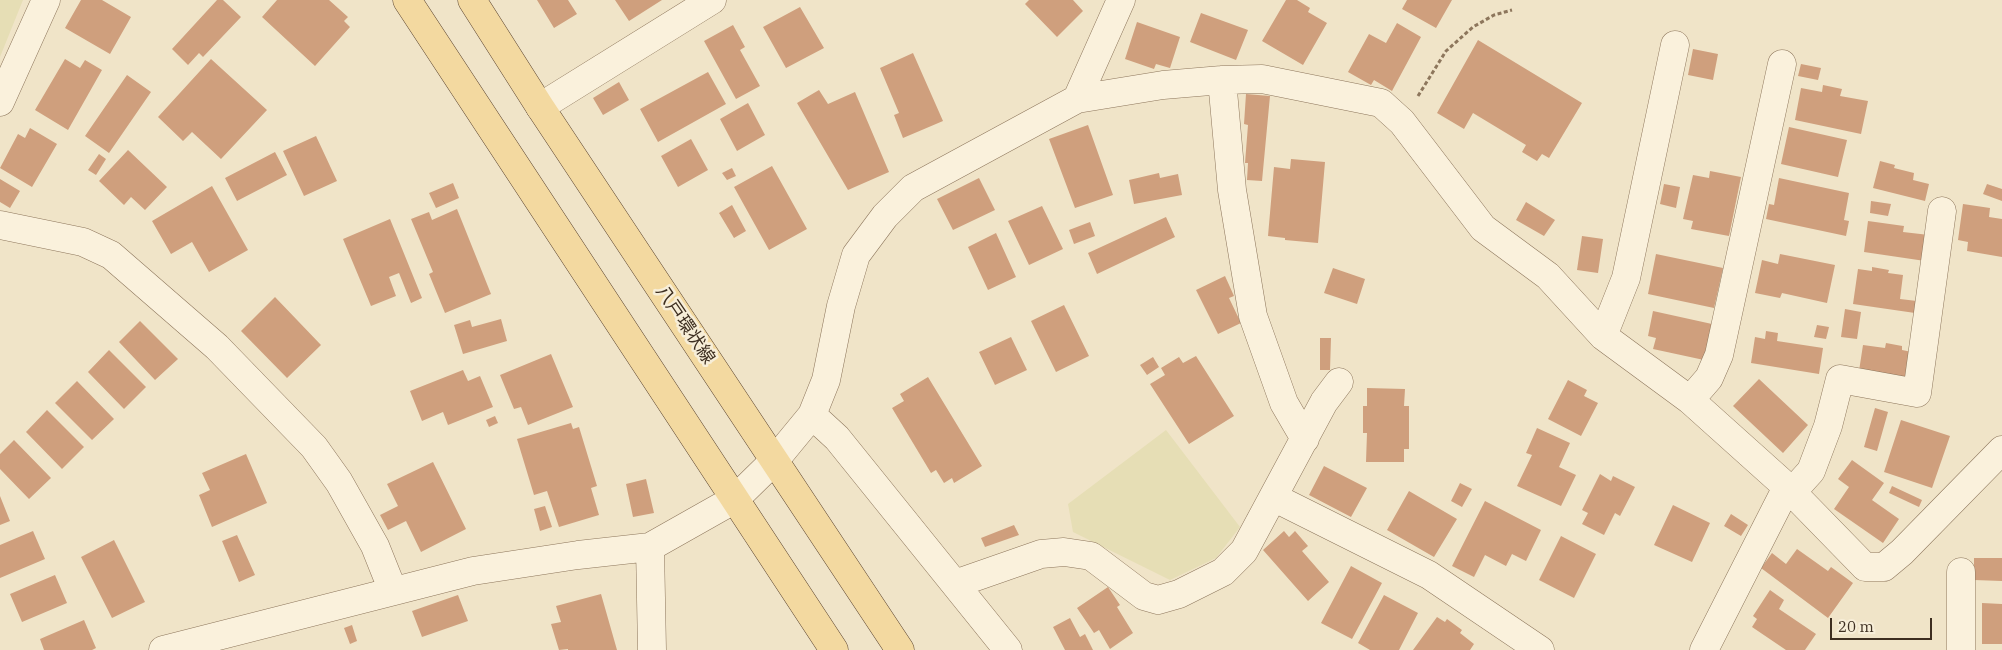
<!DOCTYPE html>
<html>
<head>
<meta charset="utf-8">
<style>
  body { margin:0 }
  #map { position:relative; width:2002px; height:650px; overflow:hidden; background:#f0e4c8; font-family:"IBM Plex Serif",serif }
  canvas { display:block }
  .scale { position:absolute; left:1830px; top:618px; width:102px; height:22px; box-sizing:border-box; border:2px solid #3d2e20; border-top:0; padding-left:6px; font-size:15px; line-height:18px; white-space:nowrap; color:#3d2e20; -webkit-text-stroke:4px #f7eed8; paint-order:stroke }
</style>
</head>
<body>
<div id="map">
<canvas width="2002" height="650"></canvas>
<div class="scale">20 m</div>
</div>
<script>
const ctx = document.querySelector('canvas').getContext('2d');
ctx.lineJoin = 'round';
function paint(path, color) { ctx.fillStyle = color; ctx.fill(path, 'evenodd'); }
const poly = rows => new Path2D(rows.map(r => 'M' + r).join(''));
function strokePath(path, color, width, dash) { ctx.strokeStyle = color; ctx.lineWidth = width; ctx.lineCap = dash ? 'butt' : 'round'; ctx.setLineDash(dash || []); ctx.stroke(path); }
function write(font, color, halo, rows, align = 'center') {
  ctx.font = font + ' "IBM Plex Serif","Noto Sans JP",serif'; ctx.lineWidth = 5; ctx.setLineDash([]); ctx.textBaseline = 'middle'; ctx.strokeStyle = halo; ctx.fillStyle = color; for (const [text, x, y, turn = 0] of rows) {
    ctx.save(); ctx.translate(x, y); ctx.rotate((+turn || 0) * Math.PI / 180); ctx.textAlign = isNaN(turn) ? turn : align; if (halo) ctx.strokeText(text, 0, 0); ctx.fillText(text, 0, 0); ctx.restore();
  }
}
const farmland = poly([
  [0,0,23,0,0,57],
  [1166,430,1240,527,1216,558,1170,580,1073,532,1068,504]
]);
const building = poly([
  [81,0,102,0,131,17,110,54,65,28],
  [217,0,223,0,241,17,203,57,199,53,188,65,172,49],
  [277,0,329,0,348,17,344,21,350,27,315,66,262,17],
  [537,0,568,0,577,14,554,28],
  [615,0,662,0,629,21],
  [1029,0,1073,0,1083,11,1057,37,1025,4],
  [1286,0,1297,0,1310,8,1308,12,1327,23,1303,65,1262,41],
  [1407,0,1452,0,1436,28,1402,9],
  [800,7,824,48,786,68,763,27],
  [1201,13,1248,30,1236,60,1190,42],
  [1137,22,1180,37,1170,68,1156,64,1154,69,1125,59],
  [1397,23,1421,37,1392,91,1374,80,1371,85,1348,72,1369,34,1386,43],
  [733,25,745,47,740,50,760,86,736,99,704,41],
  [1478,40,1582,103,1549,158,1542,154,1537,161,1522,152,1526,145,1473,113,1464,129,1437,113],
  [1693,49,1718,54,1713,80,1688,75],
  [913,53,943,121,903,138,894,115,899,113,880,68],
  [65,59,80,68,85,60,102,70,68,130,35,110],
  [211,59,267,110,221,159,192,132,183,141,158,117],
  [1801,64,1821,68,1818,80,1798,76],
  [708,72,726,104,658,142,640,109],
  [127,75,151,92,109,153,85,136],
  [619,82,629,100,603,115,593,98],
  [1823,85,1842,89,1840,96,1868,101,1861,134,1795,120,1801,88,1822,92],
  [819,90,828,104,855,92,889,172,848,190,797,103],
  [1246,94,1270,96,1262,181,1247,180,1248,163,1245,163,1248,125,1244,124],
  [748,103,765,135,737,151,720,119],
  [1088,125,1113,195,1075,208,1049,139],
  [1789,127,1847,140,1838,177,1781,164],
  [30,128,57,144,32,187,0,168,18,134,25,138],
  [316,136,337,181,304,196,283,151],
  [691,139,708,170,678,187,661,156],
  [128,150,167,187,145,210,131,197,124,205,99,181],
  [275,152,287,175,237,201,225,178],
  [99,154,106,159,96,175,88,170],
  [1291,159,1325,162,1318,243,1285,240,1285,238,1268,236,1274,167,1290,169],
  [1880,161,1895,165,1894,168,1914,173,1913,180,1929,184,1925,201,1873,188],
  [772,166,807,229,769,250,734,187],
  [732,168,736,176,727,180,722,173],
  [1710,171,1741,177,1729,236,1691,229,1693,221,1683,219,1693,175,1709,178],
  [1159,173,1160,178,1178,174,1182,195,1134,204,1129,180],
  [979,178,995,210,953,230,937,199],
  [1779,178,1849,193,1844,220,1849,221,1846,236,1766,219,1769,204,1774,205],
  [0,179,20,191,10,208,0,202],
  [453,183,459,198,436,208,429,193],
  [1664,184,1680,187,1676,208,1660,204],
  [1987,184,2002,189,2002,201,1983,194],
  [212,186,248,250,209,272,192,242,171,254,152,221],
  [1871,201,1891,204,1888,216,1870,213],
  [1526,202,1555,220,1544,236,1516,220],
  [1963,204,1990,208,1989,217,2002,219,2002,257,1967,251,1968,242,1958,240],
  [732,205,746,231,734,238,719,213],
  [1042,206,1063,249,1029,265,1008,221],
  [457,209,491,294,445,313,429,274,433,272,411,219,429,212,432,220],
  [1166,217,1175,237,1097,274,1088,253],
  [390,219,422,298,411,303,399,273,389,277,396,296,371,306,343,239],
  [1868,221,1904,226,1903,232,1929,235,1925,261,1864,252],
  [1090,222,1095,236,1074,244,1069,230],
  [996,233,1016,277,988,290,968,247],
  [1582,236,1603,239,1598,273,1577,270],
  [1656,254,1723,268,1714,308,1648,294],
  [1780,254,1835,265,1827,303,1782,293,1780,298,1755,293,1762,260,1778,264],
  [1872,267,1889,270,1888,273,1903,275,1900,299,1917,301,1915,313,1853,304,1858,269,1872,271],
  [1333,268,1365,279,1357,304,1324,293],
  [1225,276,1234,296,1229,298,1241,323,1218,334,1196,290],
  [275,297,321,345,287,378,241,331],
  [1064,305,1089,356,1056,372,1031,321],
  [1845,309,1861,312,1857,339,1841,337],
  [1653,311,1712,324,1704,360,1653,349,1656,338,1648,336],
  [501,319,507,341,463,354,454,325,470,320,472,327],
  [140,321,178,359,155,380,119,342],
  [1817,325,1829,327,1826,339,1814,337],
  [1766,331,1778,333,1777,341,1823,348,1819,374,1751,363,1755,337,1765,339],
  [1011,337,1027,370,995,385,979,352],
  [1320,338,1331,338,1330,370,1320,370],
  [1886,343,1902,346,1902,350,1912,352,1909,378,1859,371,1863,345,1885,348],
  [109,350,146,387,124,409,88,372],
  [551,354,573,407,528,425,521,407,514,409,500,375],
  [1196,356,1234,416,1189,444,1150,384,1165,375,1161,368,1179,357,1183,363],
  [1153,357,1159,367,1147,375,1140,365],
  [463,370,468,381,480,376,493,407,448,425,443,412,422,421,410,391],
  [928,377,982,466,954,483,952,478,944,483,936,470,931,473,892,408,904,401,900,394],
  [1759,379,1808,425,1783,453,1733,406],
  [1568,380,1587,390,1584,396,1598,403,1581,436,1548,419],
  [77,381,114,419,92,440,55,403],
  [1367,388,1405,389,1404,406,1409,406,1409,449,1404,449,1404,462,1366,462,1367,433,1363,433,1363,406,1367,406],
  [1875,408,1888,412,1877,451,1864,447],
  [47,410,84,447,62,469,26,432],
  [495,416,498,423,489,427,486,420],
  [1901,420,1950,436,1932,488,1884,472],
  [571,423,573,429,579,427,597,486,591,488,599,515,559,527,547,491,534,495,517,439],
  [1537,428,1570,443,1559,467,1576,475,1561,506,1517,486,1532,455,1526,453],
  [14,440,51,478,29,499,0,469,0,454],
  [246,454,267,503,212,527,199,495,210,490,202,473],
  [1852,460,1884,483,1872,500,1899,519,1883,543,1834,509,1849,487,1838,479],
  [433,462,466,529,421,552,406,521,388,530,380,515,398,506,387,484],
  [1324,466,1367,488,1351,517,1309,495],
  [1600,474,1611,481,1613,476,1635,487,1620,516,1615,513,1604,535,1582,524,1588,513,1582,510],
  [646,479,654,513,633,517,626,484],
  [1460,483,1472,489,1462,507,1451,501],
  [1892,486,1922,500,1919,507,1889,493],
  [1409,491,1457,519,1434,557,1387,530],
  [0,496,10,521,0,525],
  [1485,501,1541,530,1526,561,1512,554,1506,566,1485,555,1474,577,1452,566],
  [1673,505,1710,523,1692,562,1654,545],
  [545,506,552,527,540,531,534,509],
  [1731,514,1748,525,1741,536,1724,526],
  [1014,525,1019,535,985,547,981,538],
  [33,531,45,559,0,578,0,545],
  [1284,531,1289,537,1295,531,1308,546,1302,551,1329,582,1308,601,1263,550],
  [237,535,255,575,239,582,222,541],
  [1561,536,1596,554,1574,598,1539,580],
  [114,540,145,602,112,618,81,557],
  [1797,549,1828,571,1831,567,1853,583,1828,618,1761,568,1772,553,1786,564],
  [1974,558,2002,558,2002,581,1974,580],
  [1351,566,1382,583,1352,639,1321,623],
  [55,575,67,603,22,622,10,594],
  [1108,587,1120,605,1117,607,1133,633,1110,649,1099,630,1094,633,1077,608],
  [1770,590,1784,600,1779,609,1816,634,1805,650,1786,650,1752,627,1757,619,1753,616],
  [601,594,617,650,568,650,568,649,559,650,551,624,561,622,556,606],
  [458,595,468,621,422,637,412,611],
  [1384,595,1418,613,1399,650,1370,650,1358,643],
  [1982,603,2002,604,2002,644,1982,644],
  [1437,617,1445,622,1447,619,1462,630,1460,633,1474,644,1470,650,1413,650],
  [1070,618,1080,637,1085,634,1093,650,1065,650,1053,627],
  [84,620,96,648,92,650,44,650,40,639],
  [352,625,357,641,350,644,344,628]
]);
const path = poly([
  [1418,96,1446,51,1473,27,1494,15,1512,10]
]);
const minor = poly([
  [1222,80,1232,190,1253,316,1284,403,1305,439],
  [1077,99,1163,85,1222,80,1262,79,1381,103,1402,122,1483,228,1548,276,1603,336,1690,400,1787,487,1865,567,1884,567,1902,552,2002,450],
  [0,102,46,0],
  [540,107,712,0],
  [0,225,83,242,111,255,217,347,314,447,339,482,375,546,393,591],
  [1603,336,1626,278,1675,45],
  [1690,400,1709,378,1719,355,1782,64],
  [812,415,837,438,1008,650],
  [1792,492,1811,471,1828,426,1840,379,1917,393,1942,211],
  [1273,497,1429,575,1540,650],
  [650,547,652,650],
  [1961,572,1961,650],
  [955,584,1041,554,1064,552,1091,556,1144,596,1158,600,1179,594,1223,572,1244,551,1324,402,1339,382],
  [163,650,473,571,578,555,650,547,735,499,775,460,812,415,826,380,841,306,856,255,885,216,913,188,1077,99,1121,0],
  [1704,650,1787,487]
]);
const major = poly([
  [407,0,834,650],
  [472,0,540,107,900,650]
]);
const streetNames = [
  ["八戸環状線",685,325,56]
];
paint(farmland, '#e6deb5');
paint(building, '#cf9f7d');
strokePath(minor, '#8d765c', 29);
strokePath(major, '#5b4430', 29);
strokePath(path, '#8d765c', 3, [4, 2.5]);
strokePath(minor, '#faf1dc', 28);
strokePath(major, '#f3d9a0', 28);
write('18px', '#3d2e20', '#f7eed8', streetNames);
</script>
</body>
</html>
